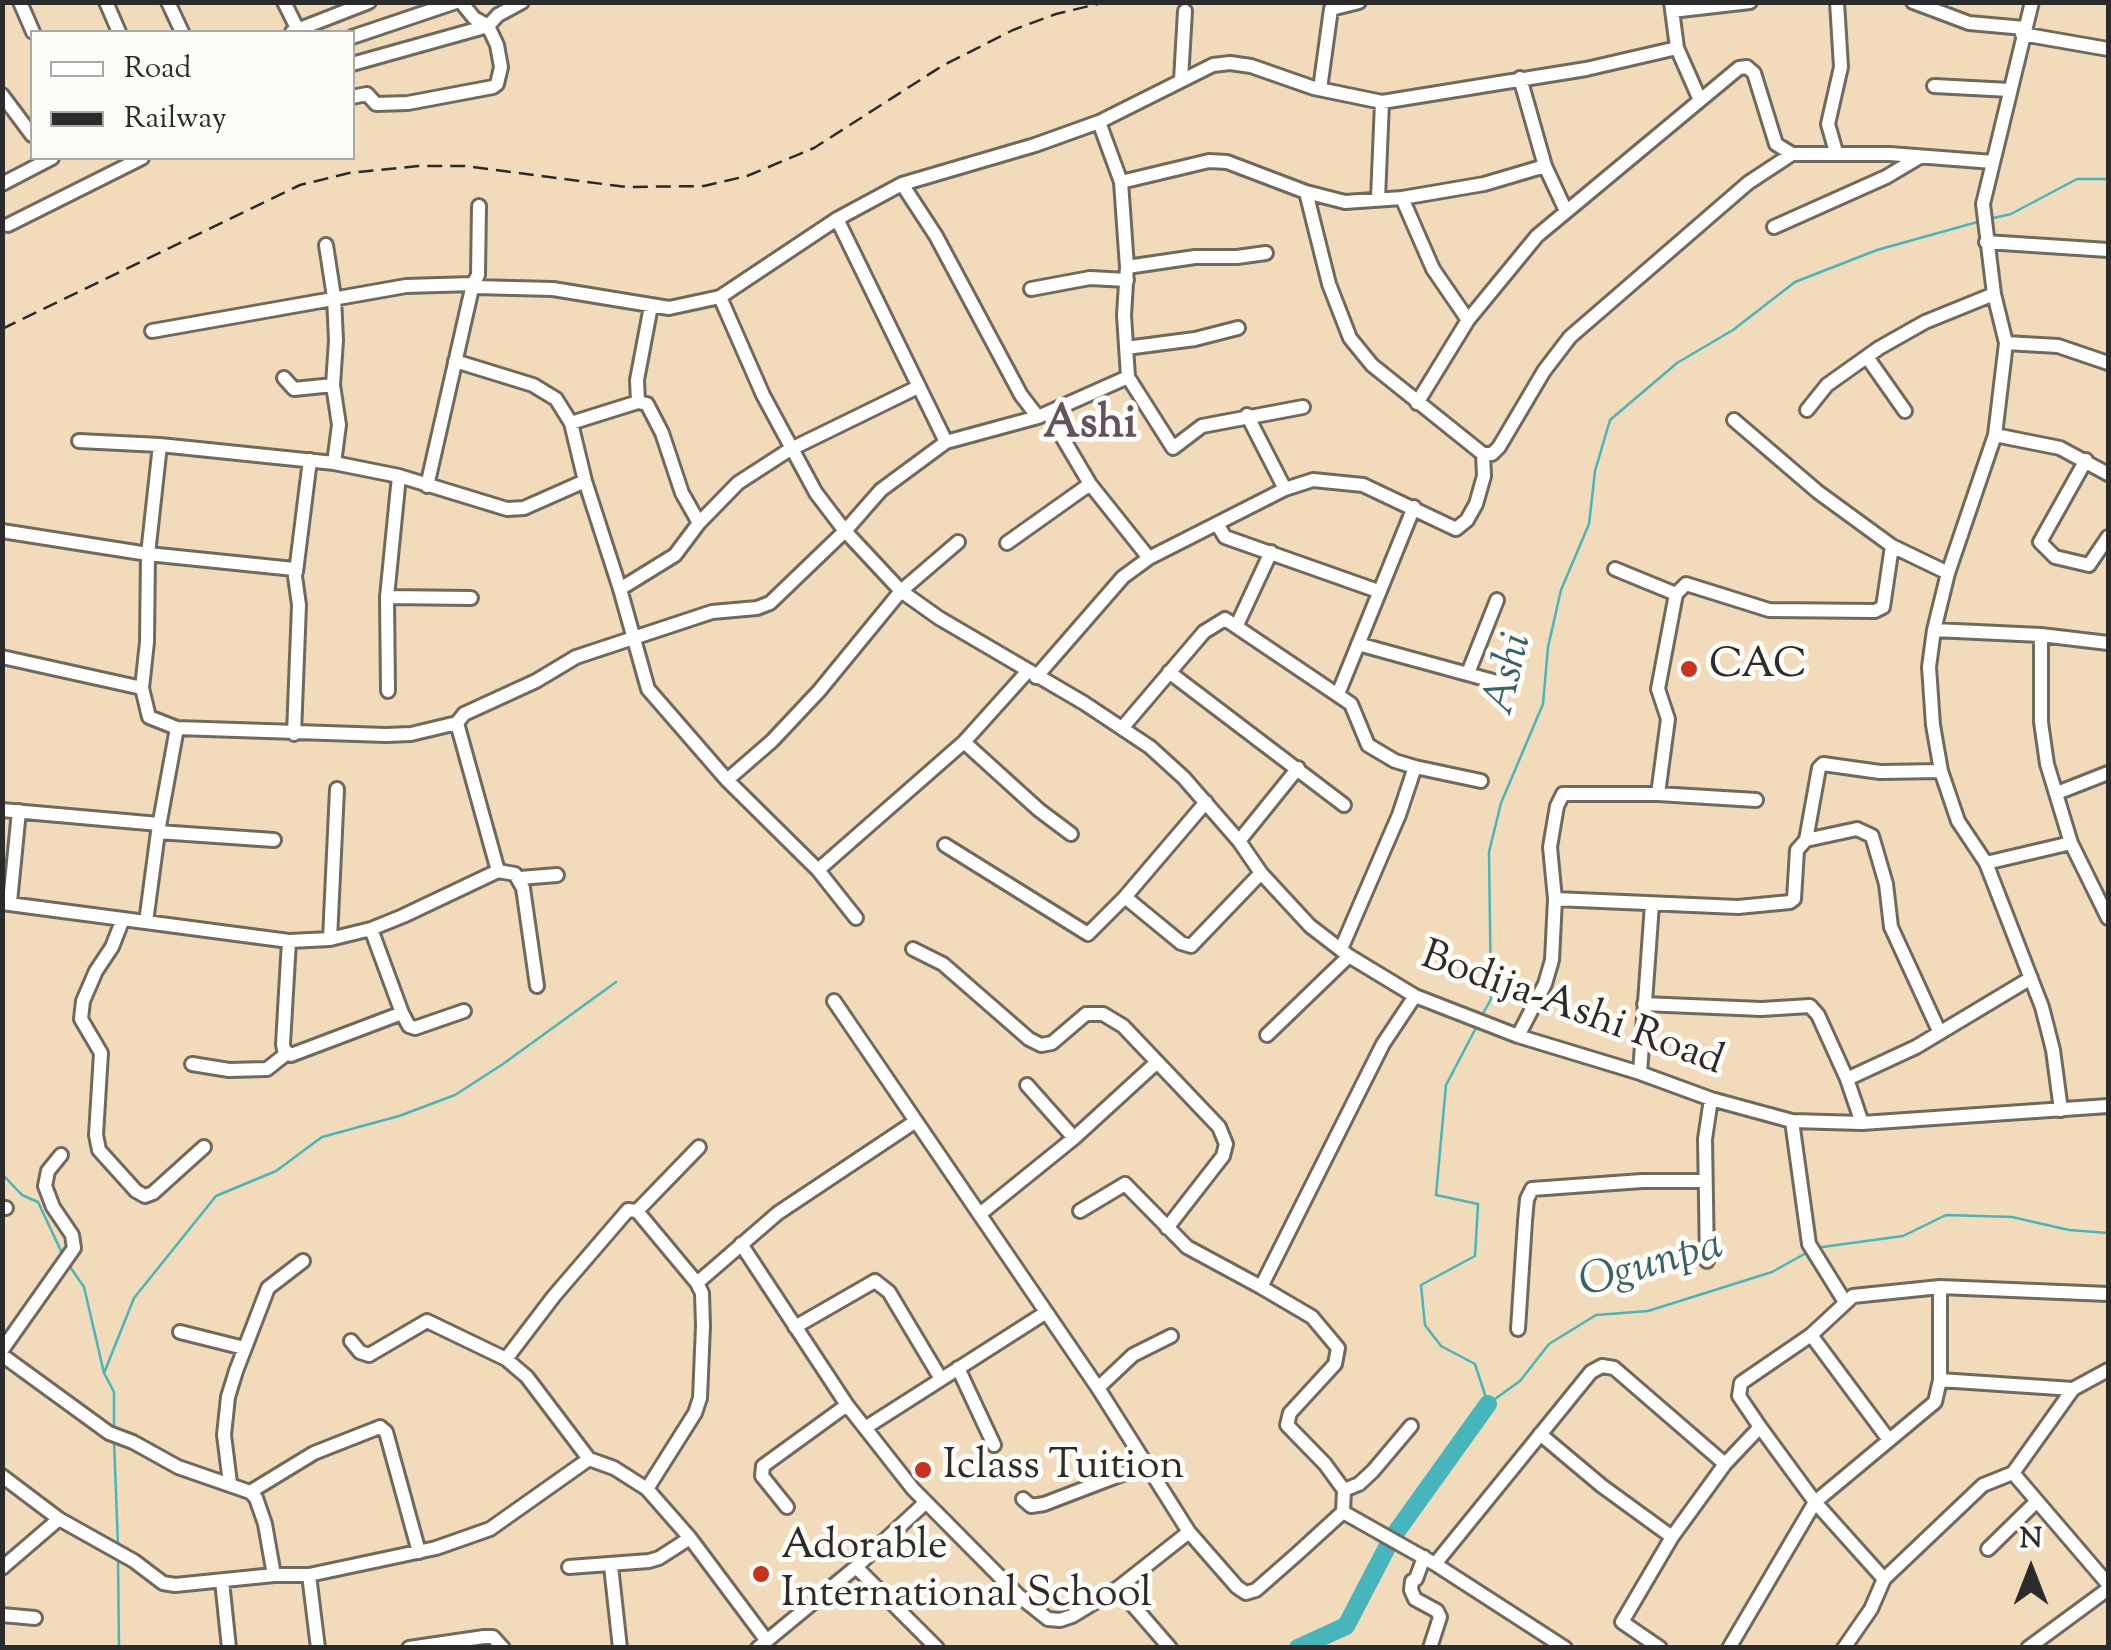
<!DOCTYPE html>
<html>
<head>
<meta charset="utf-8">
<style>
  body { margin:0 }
  #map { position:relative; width:2111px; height:1650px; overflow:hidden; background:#f1dbba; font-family:"Sorts Mill Goudy",serif }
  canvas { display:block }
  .frame { position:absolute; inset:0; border:5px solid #2b2b2b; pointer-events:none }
  .legend { position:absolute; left:30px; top:30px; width:325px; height:130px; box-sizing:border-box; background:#fdfcf7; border:2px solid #a9a8a5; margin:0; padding:12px 18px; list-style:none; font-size:30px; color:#2b2b2b }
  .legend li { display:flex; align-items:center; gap:20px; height:50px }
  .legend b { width:50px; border:2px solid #a9a8a5 }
  .north { position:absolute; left:1981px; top:1520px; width:100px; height:100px; -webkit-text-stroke:8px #fdfcf7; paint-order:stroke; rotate:0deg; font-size:28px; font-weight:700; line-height:40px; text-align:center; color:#2b2b2b }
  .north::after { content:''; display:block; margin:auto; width:35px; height:45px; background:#2b2b2b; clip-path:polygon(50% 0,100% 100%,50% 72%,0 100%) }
</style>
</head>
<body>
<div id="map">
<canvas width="2111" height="1650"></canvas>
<div class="frame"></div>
<ul class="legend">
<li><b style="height:12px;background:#fff"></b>Road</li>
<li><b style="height:12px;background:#2b2b2b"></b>Railway</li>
</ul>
<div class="north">N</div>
</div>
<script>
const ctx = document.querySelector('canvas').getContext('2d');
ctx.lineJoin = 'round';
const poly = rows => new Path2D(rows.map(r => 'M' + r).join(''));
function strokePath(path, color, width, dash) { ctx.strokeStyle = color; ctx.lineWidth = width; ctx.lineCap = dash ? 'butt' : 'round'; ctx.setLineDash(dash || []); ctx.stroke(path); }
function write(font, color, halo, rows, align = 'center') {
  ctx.font = font + ' "Sorts Mill Goudy",serif'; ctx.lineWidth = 10; ctx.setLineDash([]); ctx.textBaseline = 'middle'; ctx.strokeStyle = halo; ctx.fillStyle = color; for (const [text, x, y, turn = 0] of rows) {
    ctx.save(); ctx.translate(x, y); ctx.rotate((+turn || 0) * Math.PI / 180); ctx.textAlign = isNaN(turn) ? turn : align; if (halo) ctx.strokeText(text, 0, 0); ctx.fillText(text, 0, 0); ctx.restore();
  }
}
const stream = poly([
  [1989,219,2011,214,2077,179,2108,179],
  [1481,1017,1491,999,1489,852,1501,803,1543,704,1548,647,1561,590,1589,524,1595,471,1610,420,1677,363,1733,330,1795,282,1877,250,1981,221],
  [1478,1024,1446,1085,1436,1195,1478,1204,1475,1256,1421,1285,1425,1325,1441,1346,1475,1364,1488,1404,1520,1381,1549,1344,1596,1315,1648,1311,1772,1272,1808,1252],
  [2,1174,22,1195,38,1202,62,1253],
  [1815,1248,1903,1236,1946,1215,2012,1217,2069,1230,2108,1233],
  [68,1264,84,1287,104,1373,114,1392,114,1432],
  [104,1373,134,1298,216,1196,276,1171,322,1137,399,1116,455,1095,503,1064,616,982],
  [114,1440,118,1546],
  [118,1559,119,1648]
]);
const river = poly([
  [1298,1648,1346,1626,1392,1538,1488,1404]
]);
const minor = poly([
  [20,2,33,32],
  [106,2,119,32],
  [168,2,182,32],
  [284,2,298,30],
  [461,2,474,18,488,26],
  [1671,2,1677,48,1700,100],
  [1913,2,1969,23,2024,28],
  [2032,2,1983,204,1994,294,2006,343,1995,435,1948,573,1934,630,1929,667,1933,725,1941,771,1958,821,1986,863,2042,1007,2053,1050,2061,1110],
  [1672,11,1750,2],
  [292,32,369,2],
  [2022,34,2108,49],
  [352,37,456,2],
  [352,64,488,26],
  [1520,78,1545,166,1566,211],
  [1181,80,1185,11],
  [1934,86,2010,90],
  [1320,89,1331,9,1359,2],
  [2,95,32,135],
  [352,97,367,94,376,104,408,103,493,87,497,84,501,67,497,45,488,26,498,15,522,2],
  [1099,122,1121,182,1127,267,1124,315,1128,377,1173,448,1202,426,1303,407],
  [1836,152,1828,124,1841,67,1837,2],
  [1121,182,1209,161,1227,162,1306,192,1345,202,1402,198,1484,184,1545,166],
  [2,184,52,158],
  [902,184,936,236,1021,395,1038,417],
  [1402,198,1433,269,1468,320],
  [1378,199,1382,102],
  [837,219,946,442],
  [8,225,142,158],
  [1774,227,1886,177,1918,158],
  [1986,242,2108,250],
  [326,245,334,297,336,340,333,385,339,425,334,463],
  [1127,267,1195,257,1237,257,1266,253],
  [474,287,553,289,669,308,720,297,837,219,902,184,1035,145,1099,122,1213,65,1230,63,1251,66,1314,88,1382,102,1586,69,1677,48],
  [1031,289,1090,278,1127,280],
  [720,297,763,395,816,493,845,531,901,591,939,618,1084,703,1150,747,1184,778,1239,841,1261,873,1310,926,1349,956,1415,996,1518,1036,1640,1073,1711,1099,1792,1121,1862,1123,2108,1106],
  [152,331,406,286,473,284],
  [2006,343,2058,346,2108,363],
  [1126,348,1195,339,1238,328],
  [1867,357,1905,411],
  [455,361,533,385,556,399,571,423,585,481,620,589,648,689,727,780,818,870,856,918],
  [284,378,294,389,333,385],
  [638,402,637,380,651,306],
  [1417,403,1468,320,1537,236,1739,68,1747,67,1754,73,1776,144,1792,154],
  [1807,410,1827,385,1879,348,1925,322,1994,294],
  [1048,413,1090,484,1149,558],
  [1247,415,1285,489],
  [1734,420,1818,492,1892,546,1948,573],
  [571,423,638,402,647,404,662,433,682,493,699,523],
  [1995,435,2060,448,2108,474],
  [79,441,160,445,334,463,399,476,507,509,524,508,585,481],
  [1483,454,1492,454,1499,447,1544,371,1570,337,1748,183,1792,154,1890,154,1993,162],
  [2086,460,2040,542,2055,557,2089,565,2108,537],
  [427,486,473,284,478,275,479,206],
  [1217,524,1225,537,1378,591],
  [2,531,148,554,294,569,299,605,294,734],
  [1007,543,1090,484],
  [1615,569,1676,594,1686,584,1769,610,1875,611,1883,607,1892,546],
  [296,572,310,460],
  [620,589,675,555,699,523,738,483,789,450,918,387],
  [387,597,471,598],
  [1237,625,1271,552],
  [1934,630,2041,635,2108,643],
  [2041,635,2041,722,2047,764,2071,843,2108,918],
  [1358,644,1504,684],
  [2,657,142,688,149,717,177,728,386,735,411,734,457,723,464,714,536,681,576,657,712,612,757,608,770,603,845,531,881,490,946,442,1038,417,1128,377],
  [1169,672,1344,805],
  [1468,673,1497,600],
  [1036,677,1123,577,1149,558,1285,489,1313,480,1363,485,1456,529,1467,520,1476,504,1484,476,1483,454,1372,365,1350,338,1329,284,1306,192],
  [142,688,147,642,148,554,160,445],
  [388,691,387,597,399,476],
  [1338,694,1414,507],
  [457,723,498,871,515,874,523,888,537,986],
  [1123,727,1204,632,1225,619,1351,704,1368,745,1395,761,1415,767,1399,815,1341,949],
  [964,742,1039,810,1071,834],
  [1415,767,1481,781],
  [727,780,772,741,819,691,901,591,958,542],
  [2057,793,2108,773],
  [1658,794,1668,719,1658,689,1676,594],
  [2,810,159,824],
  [158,832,274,840],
  [1806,840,1819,768,1823,764,1880,772,1941,771],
  [1239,841,1298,768],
  [945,845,1088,934,1125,897,1206,802],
  [1986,863,2071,843],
  [818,870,964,742,1027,672],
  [520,878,557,875],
  [1125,897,1181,943,1191,946,1261,873],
  [1555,899,1738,907,1790,902,1794,899,1797,850,1806,840,1857,829,1872,836,1886,884,1891,927,1939,1031],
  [10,902,19,811],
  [2,903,289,941,330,939,371,929,403,916,498,871],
  [123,919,112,947,96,971,83,1001,81,1019,101,1053,96,1135,99,1150,136,1191,145,1196,153,1193,204,1147],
  [146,922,158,832,177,728],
  [330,939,337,789],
  [289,941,283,1044,284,1050,291,1055,402,1013,371,929],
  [913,949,943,964,1029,1039,1041,1045,1052,1043,1086,1014,1103,1014,1123,1026,1219,1127,1226,1144,1223,1156,1167,1228],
  [834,1001,1098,1388,1189,1532,1237,1587,1246,1593,1256,1590,1297,1554,1343,1512,1344,1490],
  [1644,1004,1761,1009,1810,1006,1818,1015,1847,1079,1862,1123],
  [402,1013,409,1026,415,1028,464,1011],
  [1267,1035,1349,956],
  [1518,1036,1545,984,1552,960,1555,899,1550,847,1557,806,1563,794,1658,794,1756,800],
  [192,1064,229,1070,267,1069,286,1054],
  [1640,1073,1652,904],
  [1847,1079,1916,1047,2031,978],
  [1027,1085,1074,1138],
  [1792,1121,1809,1244,1845,1302],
  [2,1208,6,1208],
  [637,1211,699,1147],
  [1080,1211,1125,1184,1187,1247,1261,1287],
  [980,1214,1074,1138,1156,1063],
  [741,1244,847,1405,913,1489,1019,1596,1048,1619,1060,1620,1072,1616,1118,1588,1189,1532],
  [1707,1261,1705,1139,1711,1099],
  [795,1327,875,1281,889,1292,941,1379],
  [1518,1329,1525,1221,1527,1199,1532,1189,1642,1181,1705,1181],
  [180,1332,244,1348],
  [1811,1335,1889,1440],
  [351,1341,360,1352,369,1355,427,1321,506,1359,527,1377,589,1459,614,1468,647,1489,690,1538,767,1641],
  [2,1350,74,1248,72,1235,53,1207,45,1186,48,1171,61,1155],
  [2,1355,109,1433,133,1442,178,1467,250,1492,256,1498,265,1524,274,1575],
  [506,1359,554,1296,628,1210,637,1211,697,1283],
  [958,1368,994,1445],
  [1940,1380,2073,1389],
  [1098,1388,1133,1355,1171,1336],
  [865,1428,1045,1313],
  [1540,1434,1602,1486,1672,1537],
  [2013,1473,2108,1584],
  [2,1476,59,1519,134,1561,163,1583,175,1585,274,1575,309,1575,436,1548,490,1529,589,1459],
  [230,1483,224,1435,228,1397,236,1371,268,1288,303,1261],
  [647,1489,695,1413,700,1398,703,1326,702,1293,697,1283,778,1213,916,1121],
  [1344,1490,1325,1464,1287,1425,1290,1413,1335,1364,1338,1348,1312,1317,1261,1287,1383,1044,1415,996],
  [1344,1490,1359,1484,1373,1471,1411,1426],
  [250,1492,314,1453,380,1427,386,1432,419,1552],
  [1023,1499,1031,1506,1044,1504,1146,1465],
  [787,1507,762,1476,763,1466,847,1405],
  [1343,1512,1435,1564,1565,1648],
  [1988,1549,2037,1501],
  [1424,1557,1416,1579,1412,1581,1411,1590,1415,1599,1437,1611,1440,1617,1430,1648],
  [1435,1564,1591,1372,1602,1366,1614,1368,1725,1464],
  [611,1566,620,1648],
  [569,1567,649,1561,659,1558,690,1538],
  [856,1567,937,1648],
  [2,1568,59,1519],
  [309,1575,318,1648],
  [1884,1579,1815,1502,1760,1427,1739,1396,1741,1383,1811,1335,1853,1296,1940,1287,2108,1294],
  [222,1581,229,1648],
  [1118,1588,1170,1648],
  [2,1615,35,1618],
  [409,1648,484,1637,493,1637,503,1648],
  [758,1648,856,1567,925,1503],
  [1660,1648,1622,1622,1672,1537,1725,1464,1760,1427],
  [1729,1648,1815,1502,1935,1402,1940,1380,1940,1287],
  [1844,1648,1871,1609,1884,1579,1983,1485,2013,1473,2073,1389,2108,1370],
  [2028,1648,2108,1589]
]);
const rail = poly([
  [2,329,300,185,349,173,418,166,465,166,626,187,704,186,747,176,814,148,942,66,1013,30,1056,14,1106,2]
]);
const markers = [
  [1689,669,10,"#c8321e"],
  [923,1470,10,"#c8321e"],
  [761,1574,10,"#c8321e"]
];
const poiNames = [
  ["CAC",1709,669],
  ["Iclass Tuition",943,1470],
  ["Adorable",781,1550],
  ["International School",781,1598]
];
const streetNames = [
  ["Bodija-Ashi Road",1571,1012,20]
];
const neighbourhoodNames = [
  ["Ashi",1090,428]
];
const waterNames = [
  ["Ashi",1512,675,-76],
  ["Ogunpa",1652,1268,-16]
];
strokePath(stream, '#46b6bc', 2.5);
strokePath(river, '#46b6bc', 18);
strokePath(minor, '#70695d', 18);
strokePath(minor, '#fff', 12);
strokePath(rail, '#2b2b2b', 2.5, [15, 8]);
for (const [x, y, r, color] of markers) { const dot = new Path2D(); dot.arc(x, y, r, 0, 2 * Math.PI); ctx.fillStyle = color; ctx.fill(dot); strokePath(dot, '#fdfcf7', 4); }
write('42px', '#2b2b2b', '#fdfcf7', poiNames, 'left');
write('42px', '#2b2b2b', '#fdfcf7', streetNames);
write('bold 45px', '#61525b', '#fdfcf7', neighbourhoodNames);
write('italic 45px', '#366365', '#fdfcf7', waterNames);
</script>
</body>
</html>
